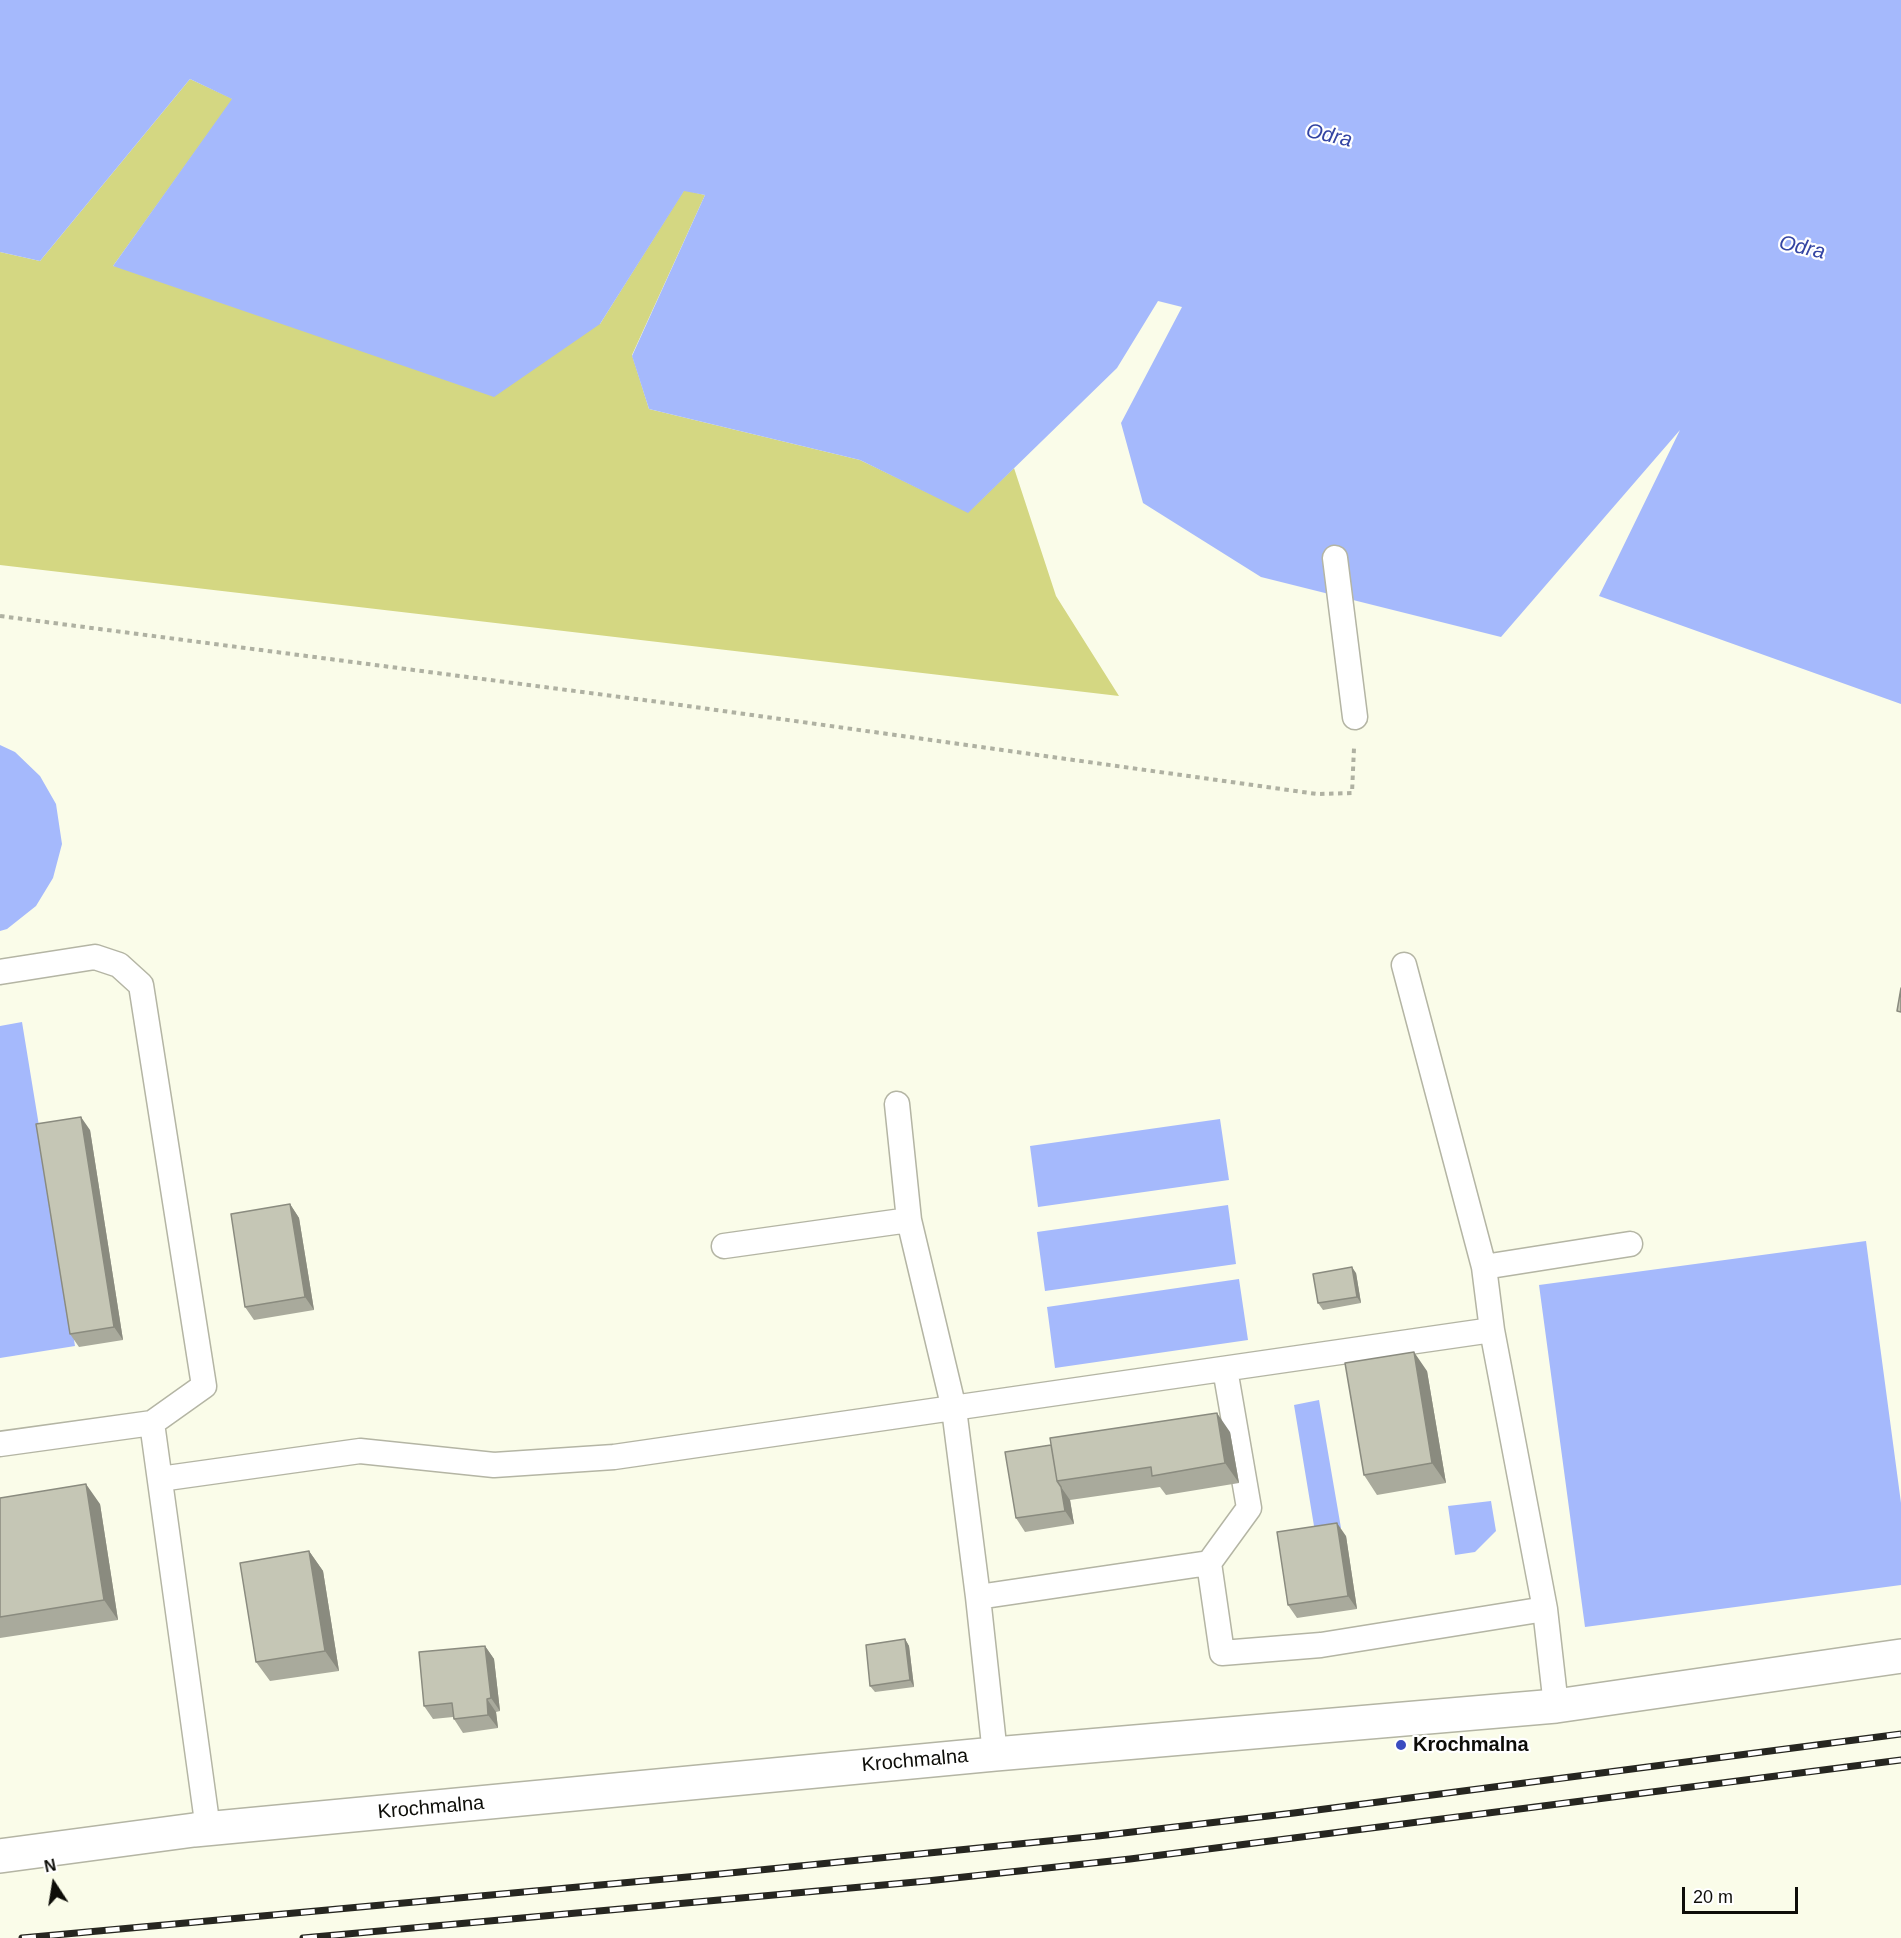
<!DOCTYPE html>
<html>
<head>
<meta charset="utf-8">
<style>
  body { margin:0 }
  #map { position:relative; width:1901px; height:1938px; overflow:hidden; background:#fafce9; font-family:Helvetica,sans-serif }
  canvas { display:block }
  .north { position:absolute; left:24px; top:1854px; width:60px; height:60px; -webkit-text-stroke:4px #fff; paint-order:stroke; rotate:348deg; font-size:16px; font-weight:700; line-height:24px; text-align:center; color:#0d0d08 }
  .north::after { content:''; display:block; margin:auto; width:21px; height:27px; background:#0d0d08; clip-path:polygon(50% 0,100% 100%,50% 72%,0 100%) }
  .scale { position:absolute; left:1682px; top:1887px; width:116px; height:27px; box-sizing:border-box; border:3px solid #0d0d08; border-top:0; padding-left:8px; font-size:18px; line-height:21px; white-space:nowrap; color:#0d0d08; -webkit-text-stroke:4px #fff; paint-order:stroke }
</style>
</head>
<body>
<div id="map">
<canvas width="1901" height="1938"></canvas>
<div class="north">N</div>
<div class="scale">20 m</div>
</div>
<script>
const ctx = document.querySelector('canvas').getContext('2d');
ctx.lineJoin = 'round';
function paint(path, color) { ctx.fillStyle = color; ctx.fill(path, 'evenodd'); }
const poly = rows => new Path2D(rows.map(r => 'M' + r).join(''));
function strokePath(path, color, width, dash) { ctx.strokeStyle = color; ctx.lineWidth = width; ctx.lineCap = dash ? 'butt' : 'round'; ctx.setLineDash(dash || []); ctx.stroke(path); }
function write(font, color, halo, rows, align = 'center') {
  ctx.font = font + ' Helvetica,sans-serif'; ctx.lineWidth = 4.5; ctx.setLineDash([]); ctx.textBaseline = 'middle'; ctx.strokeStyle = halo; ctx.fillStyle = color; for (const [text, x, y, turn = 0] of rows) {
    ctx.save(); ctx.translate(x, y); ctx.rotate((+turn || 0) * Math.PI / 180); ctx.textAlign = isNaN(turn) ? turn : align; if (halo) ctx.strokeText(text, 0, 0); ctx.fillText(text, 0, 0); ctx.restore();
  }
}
const green = poly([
  [190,79,233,99,113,266,600,324,684,190,705,195,632,355,649,409,860,460,968,512,1014,468,1056,596,1119,696,0,565,0,252,40,261]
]);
const water = poly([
  [0,0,1901,0,1901,704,1599,596,1680,430,1501,637,1261,577,1143,503,1121,423,1182,307,1158,301,1117,368,968,513,860,460,649,409,632,356,705,195,684,191,600,324,494,397,113,266,232,99,190,79,40,261,0,252],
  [0,745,15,752,40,776,56,804,62,844,53,878,36,906,7,929,0,931],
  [22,1022,75,1346,0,1358,0,1026],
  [1220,1119,1229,1180,1038,1207,1030,1146],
  [1228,1205,1236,1264,1045,1291,1037,1232],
  [1866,1241,1901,1503,1901,1585,1585,1627,1539,1285],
  [1239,1279,1248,1340,1055,1368,1047,1307],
  [1319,1400,1341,1528,1315,1532,1294,1405],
  [1491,1501,1496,1531,1475,1552,1455,1555,1448,1506]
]);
const path = poly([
  [0,616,659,702,1317,794,1352,793,1354,748]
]);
const lane = poly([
  [1335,558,1355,717],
  [1404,965,1484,1267],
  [0,972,95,957,119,965,141,985,204,1386,152,1423,0,1444],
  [897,1104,909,1220,954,1409,978,1597,995,1754],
  [724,1246,909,1220],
  [152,1423,208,1829],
  [160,1479,360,1451,494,1465,614,1457,1492,1330],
  [1209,1563,1249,1508,1225,1369],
  [978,1597,1209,1563,1222,1653,1321,1645,1545,1609],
  [1556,1706,1545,1609,1492,1330,1484,1267,1630,1244]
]);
const street = poly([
  [0,1856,194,1830,995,1754,1556,1706,1901,1656]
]);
const rail = poly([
  [22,1938,720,1874,1098,1836,1294,1813,1901,1734],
  [303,1938,927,1881,1130,1859,1901,1760]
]);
const wall = poly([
  [90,1130,123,1340,79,1347,70,1334],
  [290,1204,299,1218,314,1310,254,1320,245,1307],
  [1356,1273,1361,1303,1323,1310,1318,1303],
  [1427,1371,1446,1483,1377,1495,1364,1475],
  [1230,1432,1239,1483,1166,1495,1160,1487,1070,1500,1074,1524,1025,1532,1016,1518,1005,1452],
  [0,1498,100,1504,118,1620,0,1638],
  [1346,1536,1357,1609,1297,1618,1288,1605],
  [309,1551,323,1571,339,1671,270,1681,256,1662],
  [905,1639,909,1646,914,1687,875,1692,870,1686],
  [485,1646,494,1659,500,1711,496,1712,498,1728,463,1733,454,1719,453,1717,433,1719,424,1706]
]);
const shadedWall = poly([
  [81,1117,90,1130,123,1340,114,1327],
  [290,1204,299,1218,314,1310,305,1297],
  [1352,1267,1356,1273,1361,1303,1357,1297],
  [1414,1352,1427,1371,1446,1483,1432,1463],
  [1217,1413,1230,1432,1239,1483,1225,1463],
  [86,1484,100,1504,118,1620,104,1600],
  [1061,1487,1070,1500,1074,1524,1065,1511],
  [1337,1523,1346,1536,1357,1609,1348,1596],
  [309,1551,323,1571,339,1671,325,1651],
  [905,1639,909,1646,914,1687,910,1680],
  [485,1646,494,1659,500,1711,491,1698],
  [487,1699,496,1712,498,1728,488,1715]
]);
const building = poly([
  [1901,988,1901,1012,1897,1011,1901,988],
  [81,1117,114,1327,70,1334,36,1124,81,1117],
  [290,1204,305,1297,245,1307,231,1214,290,1204],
  [1352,1267,1357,1297,1318,1303,1313,1274,1352,1267],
  [1414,1352,1432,1463,1364,1475,1345,1363,1414,1352],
  [1217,1413,1225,1463,1152,1476,1151,1467,1057,1481,1050,1438,1217,1413],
  [1051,1445,1057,1481,1061,1487,1065,1511,1016,1518,1005,1452,1051,1445],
  [86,1484,104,1600,0,1617,0,1498,86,1484],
  [1337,1523,1348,1596,1288,1605,1277,1532,1337,1523],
  [309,1551,325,1651,256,1662,240,1563,309,1551],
  [905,1639,910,1680,870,1686,866,1645,905,1639],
  [485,1646,491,1698,487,1699,488,1715,454,1719,452,1703,424,1706,419,1652,485,1646]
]);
const markers = [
  [1401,1745,6,"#3a4cbf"]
];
const poiNames = [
  ["Krochmalna",1413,1745]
];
const streetNames = [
  ["Krochmalna",915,1761,-5],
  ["Krochmalna",431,1808,-5]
];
const waterNames = [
  ["Odra",1329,136,13],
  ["Odra",1802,248,13]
];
paint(green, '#d4d782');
paint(water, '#a5b9fc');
strokePath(lane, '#b4b5a4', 27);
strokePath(street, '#b4b5a4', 36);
strokePath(path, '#afb1a2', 4, [4.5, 4.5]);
strokePath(lane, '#fff', 24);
strokePath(street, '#fff', 33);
strokePath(rail, '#262620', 7);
strokePath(rail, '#fff', 4.5, [14]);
paint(wall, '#a9aa9c');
paint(shadedWall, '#8a8b7f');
paint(building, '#c5c6b5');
strokePath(building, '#8a8b7f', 1.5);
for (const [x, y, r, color] of markers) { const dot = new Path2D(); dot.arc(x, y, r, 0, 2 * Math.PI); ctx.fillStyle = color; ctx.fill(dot); strokePath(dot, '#fff', 2); }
write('bold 20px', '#0d0d08', '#fff', poiNames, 'left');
write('20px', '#0d0d08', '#fff', streetNames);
write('italic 21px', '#3445a3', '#fff', waterNames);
</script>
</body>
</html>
